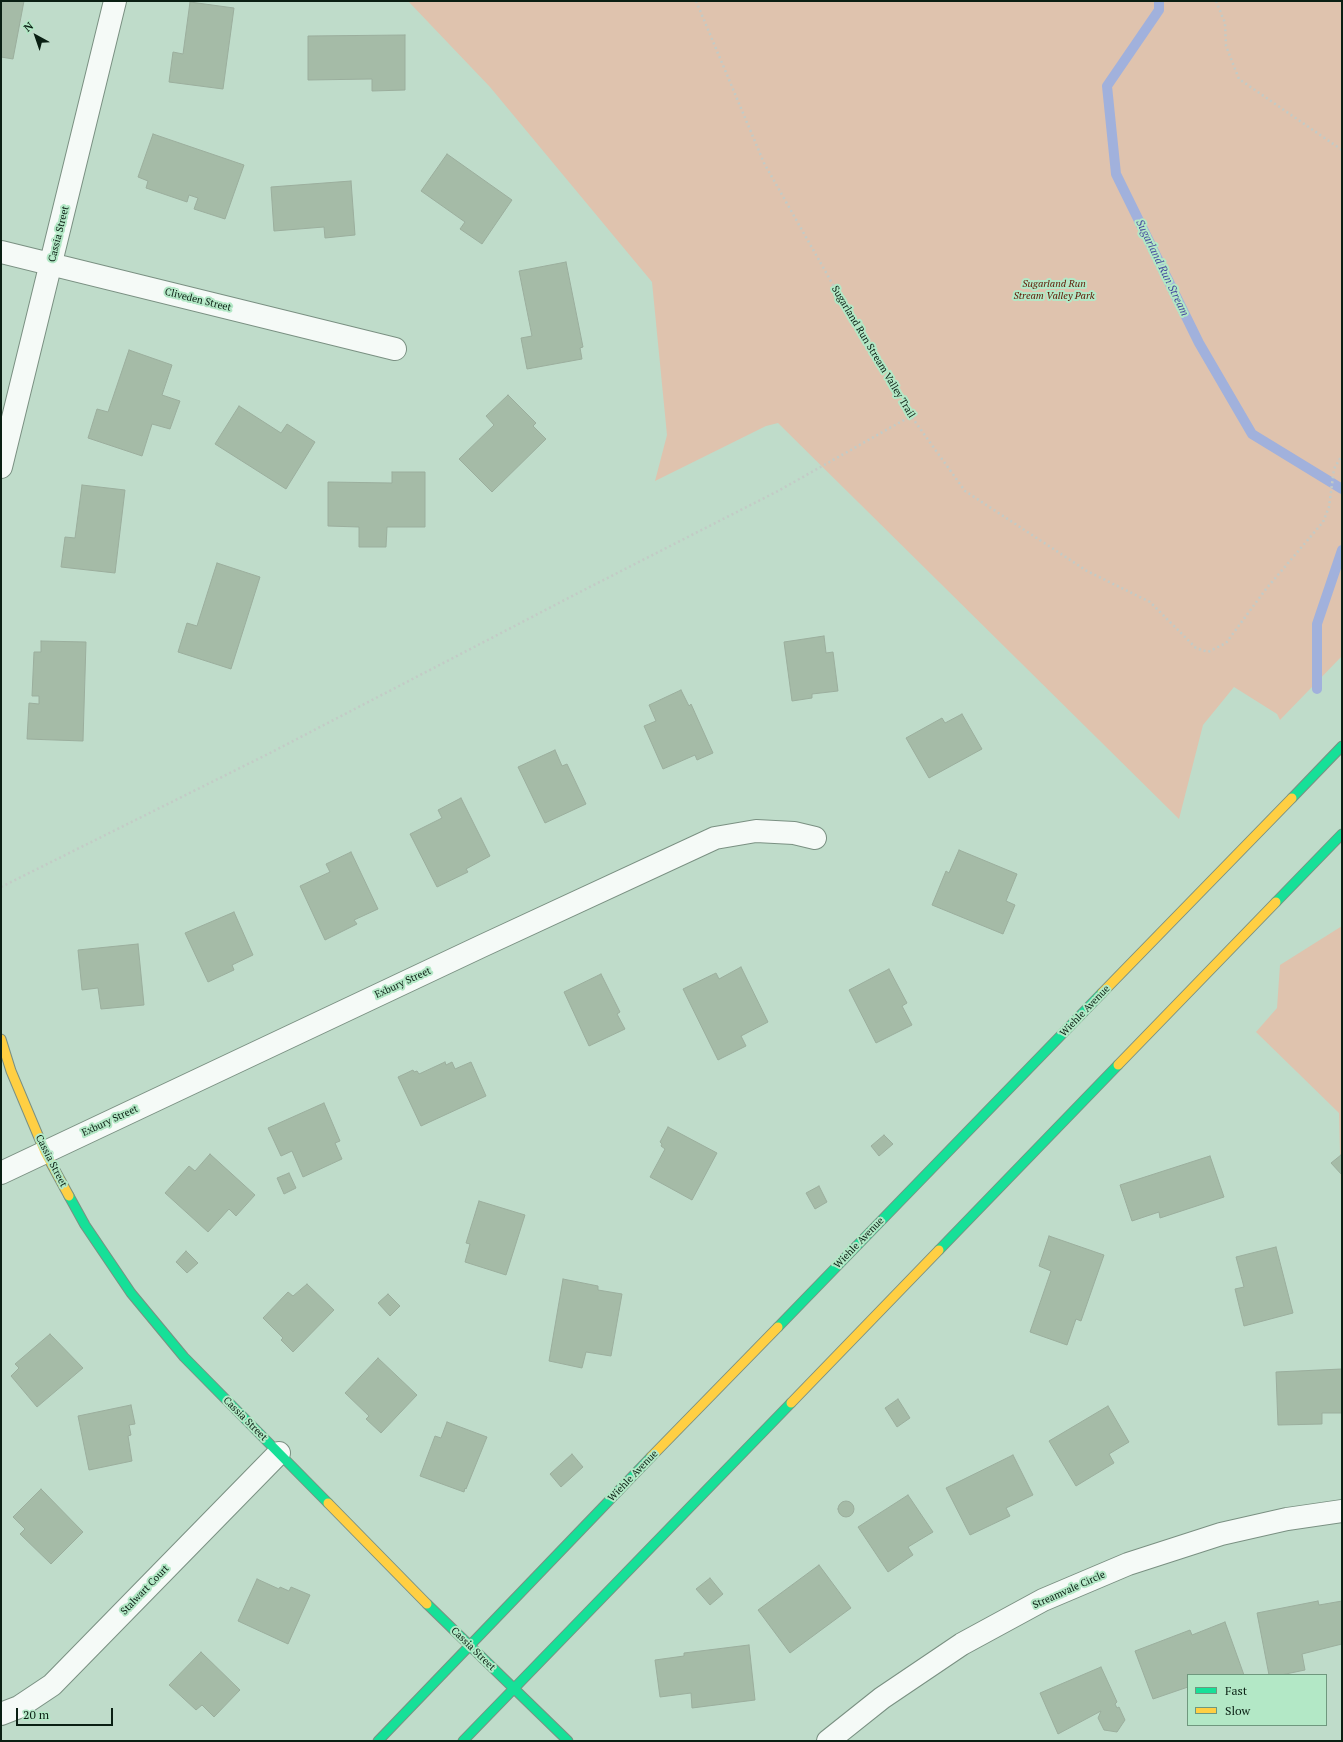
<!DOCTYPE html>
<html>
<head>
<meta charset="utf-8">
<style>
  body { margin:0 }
  #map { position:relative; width:1343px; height:1742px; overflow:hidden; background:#bfdcca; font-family:"PT Serif",serif }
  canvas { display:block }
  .frame { position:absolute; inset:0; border:2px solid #0a1f13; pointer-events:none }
  .legend { position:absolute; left:1187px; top:1674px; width:140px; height:52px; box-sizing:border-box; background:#b3e8c6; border:1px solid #6f987e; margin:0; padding:5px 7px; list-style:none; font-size:12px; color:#0a1f13 }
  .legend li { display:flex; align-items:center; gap:8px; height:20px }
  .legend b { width:20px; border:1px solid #6f987e }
  .north { position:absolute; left:16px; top:16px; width:40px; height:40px; -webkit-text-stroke:3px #b3e8c6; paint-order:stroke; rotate:320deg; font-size:11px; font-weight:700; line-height:16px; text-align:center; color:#0a1f13 }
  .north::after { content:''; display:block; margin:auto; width:14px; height:18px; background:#0a1f13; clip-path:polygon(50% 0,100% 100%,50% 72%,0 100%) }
  .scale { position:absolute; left:16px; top:1708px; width:97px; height:18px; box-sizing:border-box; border:2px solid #0a1f13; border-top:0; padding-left:5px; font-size:12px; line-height:14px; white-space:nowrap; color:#0a1f13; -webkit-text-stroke:3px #b3e8c6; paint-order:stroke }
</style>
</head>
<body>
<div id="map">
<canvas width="1343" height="1742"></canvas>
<div class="frame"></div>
<ul class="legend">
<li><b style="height:5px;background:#16e098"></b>Fast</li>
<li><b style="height:5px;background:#ffcf43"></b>Slow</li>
</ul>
<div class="north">N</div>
<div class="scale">20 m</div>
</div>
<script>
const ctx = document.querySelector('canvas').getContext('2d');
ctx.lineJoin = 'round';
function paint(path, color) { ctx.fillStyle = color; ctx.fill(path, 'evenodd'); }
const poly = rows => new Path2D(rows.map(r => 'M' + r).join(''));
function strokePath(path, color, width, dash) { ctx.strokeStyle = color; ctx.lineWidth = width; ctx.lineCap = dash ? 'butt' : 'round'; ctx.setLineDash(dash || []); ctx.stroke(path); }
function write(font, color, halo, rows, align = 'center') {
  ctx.font = font + ' "PT Serif",serif'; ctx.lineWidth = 4; ctx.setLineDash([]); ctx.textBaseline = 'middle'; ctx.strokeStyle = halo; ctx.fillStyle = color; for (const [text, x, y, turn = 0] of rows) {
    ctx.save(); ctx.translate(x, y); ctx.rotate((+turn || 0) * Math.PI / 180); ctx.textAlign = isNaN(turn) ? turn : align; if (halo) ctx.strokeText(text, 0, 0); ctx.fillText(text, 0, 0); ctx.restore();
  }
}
const green = poly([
  [408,1,1342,1,1342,656,1280,720,1277,714,1234,687,1203,725,1179,819,778,423,766,426,655,481,667,435,652,282,490,87],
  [1342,926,1342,1236,1339,1113,1256,1032,1277,1008,1280,965]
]);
const stream = poly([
  [1159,1,1159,10,1107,86,1116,174,1199,343,1252,434,1342,489],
  [1317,689,1317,624,1342,550]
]);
const building = poly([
  [1,1,24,1,13,59,1,57,1,1],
  [190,2,234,8,223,89,169,82,173,52,183,54,190,2],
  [405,35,405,90,372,91,372,79,308,80,308,36,405,35],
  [153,134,244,165,225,219,194,209,198,198,189,195,187,202,146,188,148,181,138,177,153,134],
  [447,154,512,200,482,244,460,229,465,222,421,191,447,154],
  [351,181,355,235,325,238,324,227,274,231,271,187,351,181],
  [566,262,583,347,580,348,582,359,527,369,521,338,532,336,519,271,566,262],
  [129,350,172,365,162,395,180,401,170,429,152,424,142,456,88,438,97,409,108,412,129,350],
  [508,395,536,423,533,426,546,439,492,492,459,459,494,425,486,416,508,395],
  [239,406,281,433,287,424,315,442,286,489,215,444,239,406],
  [392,472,425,472,425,527,387,527,386,547,359,547,359,527,328,526,328,482,392,483,392,472],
  [82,485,125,490,115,573,61,567,65,537,75,538,82,485],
  [217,563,260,577,231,669,178,652,187,623,197,626,217,563],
  [824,636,826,653,833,652,838,691,812,694,812,698,792,701,784,642,824,636],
  [41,641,86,642,83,741,27,739,29,703,39,704,39,696,32,696,34,652,41,652,41,641],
  [681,690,689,706,691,704,713,753,697,760,695,755,663,769,644,726,656,721,649,705,681,690],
  [962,714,982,749,929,778,906,738,942,718,945,723,962,714],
  [555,750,562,766,567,764,586,804,545,823,518,767,555,750],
  [461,798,490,856,466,869,468,872,437,887,410,834,442,818,438,810,461,798],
  [959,850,1017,874,1006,901,1015,905,1003,934,932,905,946,871,949,873,959,850],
  [351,852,378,909,354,920,357,924,325,940,300,886,330,872,326,864,351,852],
  [234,912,253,955,232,965,234,970,208,982,185,933,234,912],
  [138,944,144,1005,101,1009,98,988,82,990,78,950,138,944],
  [741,967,768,1022,741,1036,746,1046,718,1060,683,989,716,973,719,979,741,967],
  [889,969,907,1003,902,1006,912,1025,876,1043,849,990,889,969],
  [601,974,620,1012,617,1014,625,1029,589,1046,564,992,601,974],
  [445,1062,446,1065,452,1062,455,1069,471,1062,486,1096,421,1126,398,1077,413,1070,414,1072,417,1071,419,1074,445,1062],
  [324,1103,340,1141,335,1143,342,1159,303,1177,292,1151,281,1156,268,1128,324,1103],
  [668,1127,717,1153,692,1200,650,1177,665,1149,661,1146,662,1144,660,1142,668,1127],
  [884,1135,893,1144,879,1156,871,1146,884,1135],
  [210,1154,255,1195,236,1216,229,1209,208,1232,165,1193,189,1166,195,1171,210,1154],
  [1341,1155,1342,1156,1342,1175,1331,1163,1341,1155],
  [1210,1156,1224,1197,1160,1218,1159,1212,1132,1221,1120,1185,1210,1156],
  [289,1173,296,1188,284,1194,277,1178,289,1173],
  [819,1186,827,1202,815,1209,806,1193,819,1186],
  [479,1201,525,1215,506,1275,465,1262,470,1244,466,1243,479,1201],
  [1049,1236,1104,1255,1081,1321,1076,1319,1067,1345,1030,1332,1051,1271,1039,1266,1049,1236],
  [1276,1247,1293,1313,1244,1326,1235,1289,1244,1287,1236,1257,1276,1247],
  [186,1251,198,1263,187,1273,176,1262,186,1251],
  [563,1279,598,1286,598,1290,622,1294,611,1356,586,1352,582,1368,549,1361,563,1279],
  [307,1284,334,1310,293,1352,281,1340,283,1338,263,1318,288,1292,293,1296,307,1284],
  [388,1294,400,1306,390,1316,378,1303,388,1294],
  [50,1334,83,1368,37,1407,11,1376,19,1368,15,1364,50,1334],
  [378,1358,417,1395,381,1433,366,1419,369,1416,345,1393,378,1358],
  [1342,1369,1342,1413,1322,1413,1322,1424,1278,1425,1276,1372,1342,1369],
  [898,1399,910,1418,897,1427,885,1408,898,1399],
  [131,1405,135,1424,129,1425,131,1435,128,1436,132,1461,89,1470,78,1416,131,1405],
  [1108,1406,1129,1442,1109,1454,1114,1463,1076,1486,1049,1441,1108,1406],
  [447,1422,487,1437,466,1489,465,1488,464,1492,420,1476,435,1436,441,1438,447,1422],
  [572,1454,583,1467,561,1487,550,1474,572,1454],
  [1013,1455,1033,1495,1006,1508,1010,1516,970,1535,946,1488,1013,1455],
  [41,1489,83,1532,51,1564,20,1534,25,1529,13,1517,41,1489],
  [908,1495,933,1532,908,1547,913,1555,888,1572,858,1527,908,1495],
  '838 1509a8 8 0 1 1 16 0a8 8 0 1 1-16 0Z',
  [819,1565,851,1608,790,1653,758,1610,819,1565],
  [710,1578,723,1594,710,1605,696,1589,710,1578],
  [257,1579,279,1589,280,1587,289,1591,291,1587,310,1595,288,1644,238,1621,257,1579],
  [1318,1601,1319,1605,1342,1601,1342,1644,1302,1654,1305,1670,1281,1675,1269,1675,1257,1613,1318,1601],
  [1225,1622,1244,1675,1188,1675,1188,1687,1153,1699,1135,1651,1190,1630,1192,1635,1225,1622],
  [749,1645,755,1700,692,1708,691,1693,660,1697,655,1660,684,1656,684,1653,749,1645],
  [201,1652,240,1690,214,1717,202,1705,196,1710,169,1685,201,1652],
  [1101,1667,1117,1702,1115,1704,1117,1708,1119,1707,1125,1720,1117,1732,1104,1730,1098,1718,1101,1711,1058,1734,1040,1693,1101,1667]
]);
const path = poly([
  [696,1,764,163,875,359,911,416,965,491,1087,571,1150,602,1196,648,1208,652,1226,643,1266,589,1323,522,1329,507,1334,469,1342,455],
  [1216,1,1225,23,1226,46,1239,79,1342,150],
  [1,887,270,753,580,592,778,491,911,416]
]);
const street = poly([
  [1,252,395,349],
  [1,467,115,1],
  [1,1173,482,946,715,838,756,831,794,833,815,838],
  [1,1714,19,1707,52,1685,279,1453],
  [828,1741,882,1698,962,1644,1043,1600,1128,1564,1221,1534,1287,1519,1342,1511]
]);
const fast = poly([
  [1292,798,1342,746],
  [1276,902,1342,834],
  [69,1196,85,1225,131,1293,184,1357,328,1503],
  [939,1250,1118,1065],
  [778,1327,1102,993],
  [427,1604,568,1741],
  [378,1741,651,1457],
  [463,1741,791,1403]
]);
const slow = poly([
  [1102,993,1292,798],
  [1,1039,11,1071,45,1152,69,1196],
  [1118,1065,1276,902],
  [791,1403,939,1250],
  [651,1457,778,1327],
  [328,1503,427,1604]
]);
const streetNames = [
  ["Cassia Street",59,234,-76],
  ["Cliveden Street",198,300,14],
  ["Sugarland Run Stream Valley Trail",873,352,59],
  ["Exbury Street",403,983,-25],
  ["Wiehle Avenue",1085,1011,-46],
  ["Exbury Street",110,1121,-25],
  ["Cassia Street",51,1161,63],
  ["Wiehle Avenue",859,1243,-46],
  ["Cassia Street",245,1419,45],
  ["Wiehle Avenue",633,1476,-46],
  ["Stalwart Court",145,1590,-46],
  ["Streamvale Circle",1069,1590,-24],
  ["Cassia Street",473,1649,44]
];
const parkNames = [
  ["Sugarland Run",1054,284],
  ["Stream Valley Park",1054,296]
];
const waterNames = [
  ["Sugarland Run Stream",1162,268,64]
];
paint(green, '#dfc3ae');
strokePath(stream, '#a1b1dc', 10);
paint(building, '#a5bba7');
strokePath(building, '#9bae9d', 1);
strokePath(street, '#7a9082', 24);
strokePath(fast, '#7a9082', 11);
strokePath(slow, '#7a9082', 11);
strokePath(path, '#c3cbc6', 2.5, [2, 3]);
strokePath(street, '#f5faf7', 22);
strokePath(fast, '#16e098', 9);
strokePath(slow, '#ffcf43', 9);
write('10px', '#0a1f13', '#b3e8c6', streetNames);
write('italic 10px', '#5c1601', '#b3e8c6', parkNames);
write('italic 11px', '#464c9e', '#b3e8c6', waterNames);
</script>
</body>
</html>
